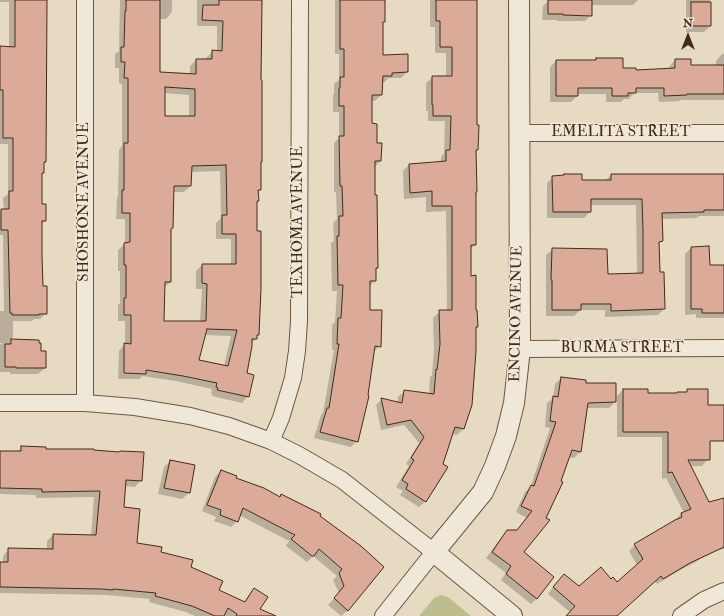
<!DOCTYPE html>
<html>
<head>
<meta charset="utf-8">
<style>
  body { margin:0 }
  #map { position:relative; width:724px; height:616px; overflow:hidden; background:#e6dac2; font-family:"IM FELL Double Pica",serif }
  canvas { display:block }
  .north { position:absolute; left:668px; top:16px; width:40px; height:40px; -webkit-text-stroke:3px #efe7d7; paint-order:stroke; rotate:0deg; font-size:11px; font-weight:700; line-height:16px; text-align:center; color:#442b18 }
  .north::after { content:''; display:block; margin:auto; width:14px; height:18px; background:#442b18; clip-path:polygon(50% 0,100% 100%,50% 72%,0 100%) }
</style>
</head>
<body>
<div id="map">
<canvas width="724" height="616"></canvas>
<div class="north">N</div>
</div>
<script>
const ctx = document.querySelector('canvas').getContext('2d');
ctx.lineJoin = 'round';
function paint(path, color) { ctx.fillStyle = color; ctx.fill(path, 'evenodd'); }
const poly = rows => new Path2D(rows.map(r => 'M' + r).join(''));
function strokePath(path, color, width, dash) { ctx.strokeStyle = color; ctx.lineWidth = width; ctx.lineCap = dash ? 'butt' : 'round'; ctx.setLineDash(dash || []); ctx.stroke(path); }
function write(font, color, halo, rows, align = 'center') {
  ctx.font = font + ' "IM FELL Double Pica",serif'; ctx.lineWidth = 3; ctx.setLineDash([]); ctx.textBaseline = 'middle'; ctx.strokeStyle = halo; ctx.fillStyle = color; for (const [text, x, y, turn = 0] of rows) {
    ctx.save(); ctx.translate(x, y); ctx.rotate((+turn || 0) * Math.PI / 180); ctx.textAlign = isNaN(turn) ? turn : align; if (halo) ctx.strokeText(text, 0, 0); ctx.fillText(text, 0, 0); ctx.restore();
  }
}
const green = poly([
  [441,595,448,597,471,616,419,616,434,598]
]);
const shadow = poly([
  [0,0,46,0,45,162,43,164,41,174,41,205,45,221,41,224,42,287,46,313,40,319,34,319,32,321,13,321,13,337,10,340,38,341,40,352,45,368,38,374,10,374,10,372,0,372,0,345,2,343,0,343,0,311,4,311,3,235,0,235,0,211,1,210,4,210,3,198,8,194,8,144,0,144,0,47,9,47,9,2,0,2],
  [120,0,172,0,172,12,166,19,159,19,159,73,190,75,190,66,196,60,206,60,206,58,213,51,217,52,217,26,197,26,197,0,262,0,262,11,260,13,260,190,257,192,256,202,258,334,256,336,256,339,251,343,245,374,248,396,242,403,212,396,212,394,211,393,212,389,176,381,142,376,139,379,118,379,119,351,125,344,125,321,118,321,118,305,120,303,120,271,118,271,118,250,125,244,125,219,116,219,117,198,118,196,119,150,122,146,122,84,119,83,119,68,115,68,115,54,119,51],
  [164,93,189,95,189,117,164,117],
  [220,171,221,218,216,223,216,239,231,239,231,265,202,265,196,271,196,289,202,289,200,322,163,322,164,288,170,282,170,230,172,192,184,192,190,186,191,172],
  [205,335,231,336,224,366,198,361],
  [335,0,384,0,384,21,382,23,382,56,407,72,401,78,388,78,385,82,382,82,381,95,375,101,372,101,372,124,376,144,381,144,380,161,374,168,377,267,375,269,375,280,369,287,369,310,380,346,373,352,357,441,351,447,314,438,321,415,323,413,334,350,332,350,332,325,335,322,337,291,332,291,331,243,334,241,333,223,337,219,336,192,334,192,334,143,339,138,339,112,333,112,333,95,334,94,334,84,339,80,339,54,335,54],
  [430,0,477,0,476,126,477,149,475,151,475,245,470,249,470,277,477,326,475,329,463,429,457,435,452,434,426,501,419,507,400,495,403,491,396,487,409,466,406,464,419,443,404,425,381,430,376,405,382,399,397,403,398,397,405,391,429,394,430,377,432,375,434,350,433,318,440,311,447,311,446,211,426,212,426,197,404,199,403,171,409,165,441,162,441,157,444,153,445,121,428,121,428,111,426,111,426,83,433,77,446,77,446,53,435,53,435,27,430,27],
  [549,0,638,0,633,5,591,5,591,15,585,21,557,21,557,20,542,20,543,6],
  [686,0,710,0,710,26,704,32,686,32],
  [722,54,724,54,724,100,681,100,680,101,659,102,658,93,634,93,629,99,624,99,621,102,606,102,606,94,577,94,577,96,571,102,550,102,550,67,556,61,595,61,596,59,622,69,635,71,669,70,669,67,675,60,690,60,690,66,716,66,716,61],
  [611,175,724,175,724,216,699,216,697,218,661,219,662,241,658,245,659,273,664,309,658,315,605,317,605,310,580,310,574,316,546,316,546,255,553,249,607,275,637,274,636,205,590,205,590,212,584,218,547,218,547,183,553,177,581,181,605,181],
  [691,248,709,266,724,266,724,318,696,318,696,314,685,315,685,254],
  [561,378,585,385,615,402,609,408,586,408,580,452,574,458,568,457,522,552,537,598,531,604,501,580,506,573,486,558,501,538,508,531,516,531,527,518,516,512,525,492,530,488,550,428,545,427,547,403,553,398,555,384],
  [623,390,647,394,685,393,688,390,708,459,702,466,690,466,708,503,724,499,724,549,718,550,700,559,696,562,682,569,657,584,655,581,613,616,567,616,570,612,548,594,558,581,579,587,611,580,617,583,637,565,629,551,635,545,675,520,681,514,684,513,666,478,662,479,662,437,617,437,617,396],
  [22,447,45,450,141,480,135,487,125,486,123,508,136,544,160,553,190,567,217,590,244,602,248,596,254,589,258,610,266,616,195,616,186,612,149,602,150,599,107,595,0,593,0,563,3,563,3,556,9,549,47,550,47,541,53,535,91,536,94,497,36,498,36,495,0,494,0,452,17,452],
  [170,461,189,493,182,499,158,494,164,467],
  [221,471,235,479,279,498,281,495,318,516,361,547,348,610,341,616,328,605,339,593,333,580,337,576,313,556,307,562,286,546,289,541,239,515,237,521,231,527,214,521,216,517,202,511,215,477]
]);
const building = poly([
  [15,0,47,0,46,162,44,162,44,173,42,173,42,204,46,204,46,221,42,221,42,256,43,286,47,286,47,314,39,314,39,315,12,315,12,313,10,313,8,230,1,230,1,209,9,209,9,191,13,191,13,138,3,138,3,90,0,90,0,46,15,47,15,0],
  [126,0,160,0,160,72,196,74,196,59,212,59,212,50,222,51,223,21,202,20,203,5,219,5,219,0,262,0,261,80,262,80,262,162,261,162,261,190,258,190,259,201,257,201,257,231,261,231,261,288,259,335,257,335,257,339,252,339,252,346,247,373,254,375,249,397,217,390,218,388,216,387,217,383,183,376,146,370,146,374,124,373,124,343,131,344,131,315,124,315,124,298,126,298,126,265,124,265,124,243,130,242,130,213,122,213,122,190,124,190,124,143,128,143,128,78,124,78,125,62,121,62,121,47,124,47,125,11,126,11,126,0],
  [165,87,195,89,195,116,165,116,165,87],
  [226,165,227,215,222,215,222,234,236,234,236,264,202,264,202,283,207,284,206,321,164,321,165,282,171,282,171,229,173,228,174,186,191,186,192,166,226,165],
  [207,329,237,330,228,366,199,360,207,329],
  [340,0,385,0,385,22,383,22,383,55,408,54,408,72,392,73,392,76,383,76,382,95,372,95,372,123,377,124,377,143,382,143,381,161,375,161,375,195,377,195,378,268,376,268,376,281,370,281,370,310,382,310,381,347,375,346,368,395,369,396,358,442,320,432,327,408,329,408,339,344,337,344,338,318,341,318,343,285,338,285,337,236,339,236,339,216,343,216,342,186,340,186,339,136,344,136,344,106,339,106,339,88,340,88,340,77,344,77,344,49,340,49,340,0],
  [436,0,477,0,477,125,479,125,478,150,476,150,477,192,476,192,476,245,471,245,471,276,476,275,476,310,477,310,478,327,476,327,476,351,472,405,464,429,455,427,443,464,448,467,426,502,406,489,408,484,402,480,414,460,411,458,424,437,411,420,387,425,381,398,402,403,404,390,434,394,436,369,437,370,440,344,439,310,452,310,452,206,432,206,432,191,410,193,409,164,446,161,446,150,450,150,451,116,433,116,433,105,432,105,432,76,452,76,452,47,440,47,440,21,436,21,436,0],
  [548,0,592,0,592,16,563,15,563,14,548,14,548,0],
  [691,2,711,2,711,26,691,26,691,2],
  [596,58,623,58,623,68,636,68,636,70,675,68,675,59,691,59,691,65,724,65,724,94,687,94,687,95,664,96,664,88,636,88,636,93,628,93,628,96,612,96,612,88,578,88,578,96,556,96,556,60,596,60,596,58],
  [564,174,582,174,582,180,611,180,611,174,724,174,724,210,704,210,704,212,662,213,663,241,659,242,660,272,664,272,665,309,611,311,611,304,581,304,581,310,552,310,552,280,551,280,552,248,607,249,608,274,643,273,643,231,642,199,591,199,591,212,553,212,552,176,564,175,564,174],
  [709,246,710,265,724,265,724,313,702,313,702,309,691,309,691,247,709,246],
  [11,339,39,340,39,343,41,343,41,351,46,351,46,368,16,368,16,367,5,367,5,344,11,344,11,339],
  [561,377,586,380,586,383,616,383,616,402,588,403,581,452,572,450,561,481,563,482,546,518,550,520,524,552,554,577,537,599,506,574,511,566,492,552,507,530,517,530,532,511,521,506,531,485,534,486,556,422,550,421,553,396,558,397,561,377],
  [623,389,648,389,648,393,677,393,677,392,687,392,687,389,708,389,708,405,724,405,724,441,710,441,710,460,688,460,709,502,724,498,724,547,690,563,663,579,661,576,617,616,566,616,575,606,553,587,564,574,579,586,601,567,611,579,613,577,617,582,643,559,634,544,675,520,682,517,681,513,691,509,672,472,668,473,668,432,623,432,623,389],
  [21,446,46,447,46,449,94,449,94,450,119,452,120,451,144,452,142,481,126,480,124,507,140,509,137,543,162,547,161,552,193,560,191,567,223,581,219,590,245,602,254,588,268,597,260,609,276,616,236,616,237,614,228,608,224,616,215,616,192,606,155,596,156,593,113,589,113,590,101,589,0,587,0,562,8,562,8,548,53,549,53,534,96,535,100,491,42,492,42,489,0,488,0,451,21,451,21,446],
  [170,460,195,465,190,493,164,488,170,460],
  [221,470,237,476,236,478,264,488,280,497,281,494,321,514,320,516,361,546,384,567,348,611,334,598,344,586,339,573,342,569,319,549,314,556,312,556,291,539,295,535,243,508,238,522,220,515,221,510,207,505,221,470]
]);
const minor = poly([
  [519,133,724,133],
  [520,349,724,348],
  [0,403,85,403,135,407,190,416,229,426,271,441,299,455,342,480,434,552,383,616],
  [85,403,85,0],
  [271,441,281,418,293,378,297,351,299,321,300,0],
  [681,616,704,600,724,591]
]);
const tertiary = poly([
  [512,616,434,552,483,492,495,466,506,436,514,403,520,349,519,0]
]);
const streetNames = [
  ["EMELITA STREET",621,133],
  ["SHOSHONE AVENUE",85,202,-90],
  ["TEXHOMA AVENUE",299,222,-90],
  ["ENCINO AVENUE",517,314,-89],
  ["BURMA STREET",622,349]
];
paint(green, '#bdbd8e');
paint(shadow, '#0003');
paint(building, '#dcaa99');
strokePath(building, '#442b18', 1);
strokePath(minor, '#6c5742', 18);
strokePath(tertiary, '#6c5742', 22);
strokePath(minor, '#efe7d7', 16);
strokePath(tertiary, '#efe7d7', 20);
write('15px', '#442b18', '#efe7d7', streetNames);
</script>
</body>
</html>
